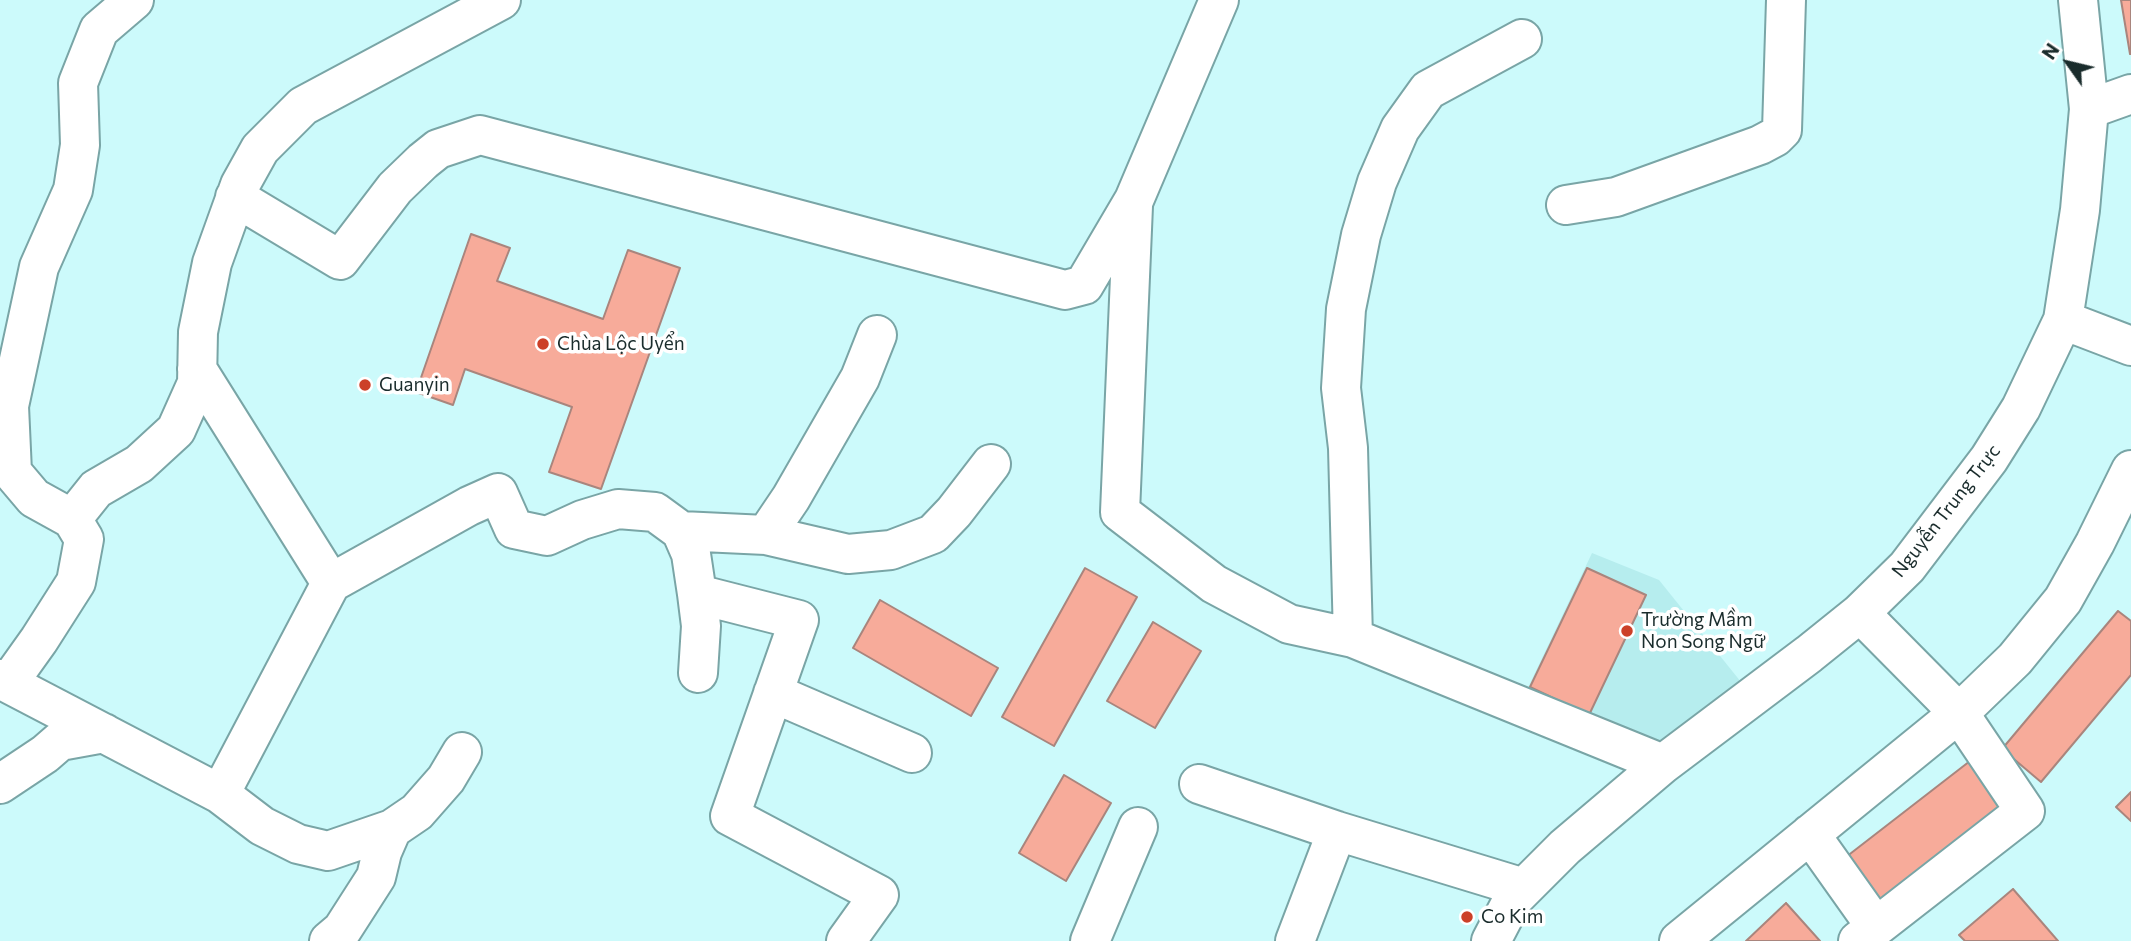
<!DOCTYPE html>
<html>
<head>
<meta charset="utf-8">
<style>
  body { margin:0 }
  #map { position:relative; width:2131px; height:941px; overflow:hidden; background:#ccfafb; font-family:Commissioner,sans-serif }
  canvas { display:block }
  .north { position:absolute; left:2033px; top:28px; width:70px; height:70px; -webkit-text-stroke:5px #fff; paint-order:stroke; rotate:304deg; font-size:19px; font-weight:700; line-height:28px; text-align:center; color:#1a2c2c }
  .north::after { content:''; display:block; margin:auto; width:24px; height:32px; background:#1a2c2c; clip-path:polygon(50% 0,100% 100%,50% 72%,0 100%) }
</style>
</head>
<body>
<div id="map">
<canvas width="2131" height="941"></canvas>
<div class="north">N</div>
</div>
<script>
const ctx = document.querySelector('canvas').getContext('2d');
ctx.lineJoin = 'round';
function paint(path, color) { ctx.fillStyle = color; ctx.fill(path, 'evenodd'); }
const poly = rows => new Path2D(rows.map(r => 'M' + r).join(''));
function strokePath(path, color, width, dash) { ctx.strokeStyle = color; ctx.lineWidth = width; ctx.lineCap = dash ? 'butt' : 'round'; ctx.setLineDash(dash || []); ctx.stroke(path); }
function write(font, color, halo, rows, align = 'center') {
  ctx.font = font + ' Commissioner,sans-serif'; ctx.lineWidth = 7; ctx.setLineDash([]); ctx.textBaseline = 'middle'; ctx.strokeStyle = halo; ctx.fillStyle = color; for (const [text, x, y, turn = 0] of rows) {
    ctx.save(); ctx.translate(x, y); ctx.rotate((+turn || 0) * Math.PI / 180); ctx.textAlign = isNaN(turn) ? turn : align; if (halo) ctx.strokeText(text, 0, 0); ctx.fillText(text, 0, 0); ctx.restore();
  }
}
const built = poly([
  [1592,553,1659,580,1741,682,1653,748,1524,696]
]);
const building = poly([
  [2121,0,2131,0,2131,54,2130,54,2121,0],
  [471,234,510,248,497,281,603,319,628,250,680,268,601,489,549,472,572,407,465,369,453,405,416,392,471,234],
  [1085,568,1137,597,1054,746,1002,717,1085,568],
  [1587,568,1646,595,1589,715,1530,687,1587,568],
  [880,600,998,668,971,716,853,648,880,600],
  [2118,611,2131,621,2131,675,2041,782,2002,749,2118,611],
  [1153,622,1201,651,1155,728,1107,701,1153,622],
  [1970,761,2004,806,1881,901,1846,857,1970,761],
  [1064,775,1111,803,1066,881,1019,853,1064,775],
  [2131,792,2131,821,2116,807,2131,792],
  [2013,889,2058,941,1965,941,1959,935,2013,889],
  [1786,903,1820,941,1746,941,1786,903]
]);
const minor = poly([
  [2089,109,2131,94],
  [235,197,340,260,395,188,423,161,438,149,480,135,1065,290,1084,285,1134,200,1219,0],
  [1566,205,1616,197,1760,145,1775,137,1782,130,1786,0],
  [1133,206,1120,512,1214,584,1289,624,1353,638,1663,764],
  [2063,320,2131,346],
  [197,369,331,583],
  [72,519,96,489,139,464,176,430,197,383,198,332,212,263,240,185,260,149,303,106,501,0],
  [681,531,766,535,848,554,891,550,933,534,954,512,991,464],
  [766,535,791,498,860,378,877,335],
  [697,594,799,620,730,816,879,895,846,941],
  [1353,638,1348,448,1341,388,1346,309,1361,235,1377,182,1400,129,1428,90,1522,39],
  [0,679,220,794,331,583,469,506,498,493,514,529,547,536,582,520,618,509,655,512,681,531,691,554,697,594,701,626,698,673],
  [9,682,39,640,76,582,84,539,72,519,34,498,12,472,9,406,39,267,73,190,80,145,78,83,99,30,134,0],
  [773,693,912,753],
  [0,784,45,754,60,741,104,733],
  [1199,784,1337,831,1524,888],
  [220,794,262,826,298,844,328,851,392,829,417,812,446,779,462,752],
  [1810,834,1876,927],
  [329,941,342,930,376,877,382,852,392,829],
  [1090,941,1138,827],
  [1295,941,1337,831],
  [1491,941,1513,899,1565,847,1663,764,1809,654,1860,613,1907,567,1989,459,2021,408,2063,320,2080,210,2089,109,2078,0],
  [1679,941,1959,713,2015,659,2063,600,2095,543,2131,470],
  [1858,941,2025,811,1959,713,1860,613]
]);
const markers = [
  [543,344,7,"#cc4028"],
  [365,385,7,"#cc4028"],
  [1627,631,7,"#cc4028"],
  [1467,917,7,"#cc4028"]
];
const poiNames = [
  ["Chùa Lộc Uyển",557,344],
  ["Guanyin",379,385],
  ["Trường Mầm",1641,620],
  ["Non Song Ngữ",1641,642],
  ["Co Kim",1481,917]
];
const streetNames = [
  ["Nguyễn Trung Trực",1946,511,-52]
];
paint(built, '#b6edee');
paint(building, '#f7ab9a');
strokePath(building, '#a9857d', 2);
strokePath(minor, '#79a5a6', 42);
strokePath(minor, '#fff', 38);
for (const [x, y, r, color] of markers) { const dot = new Path2D(); dot.arc(x, y, r, 0, 2 * Math.PI); ctx.fillStyle = color; ctx.fill(dot); strokePath(dot, '#fff', 2.5); }
write('19px', '#1a2c2c', '#fff', poiNames, 'left');
write('19px', '#1a2c2c', '#fff', streetNames);
</script>
</body>
</html>
